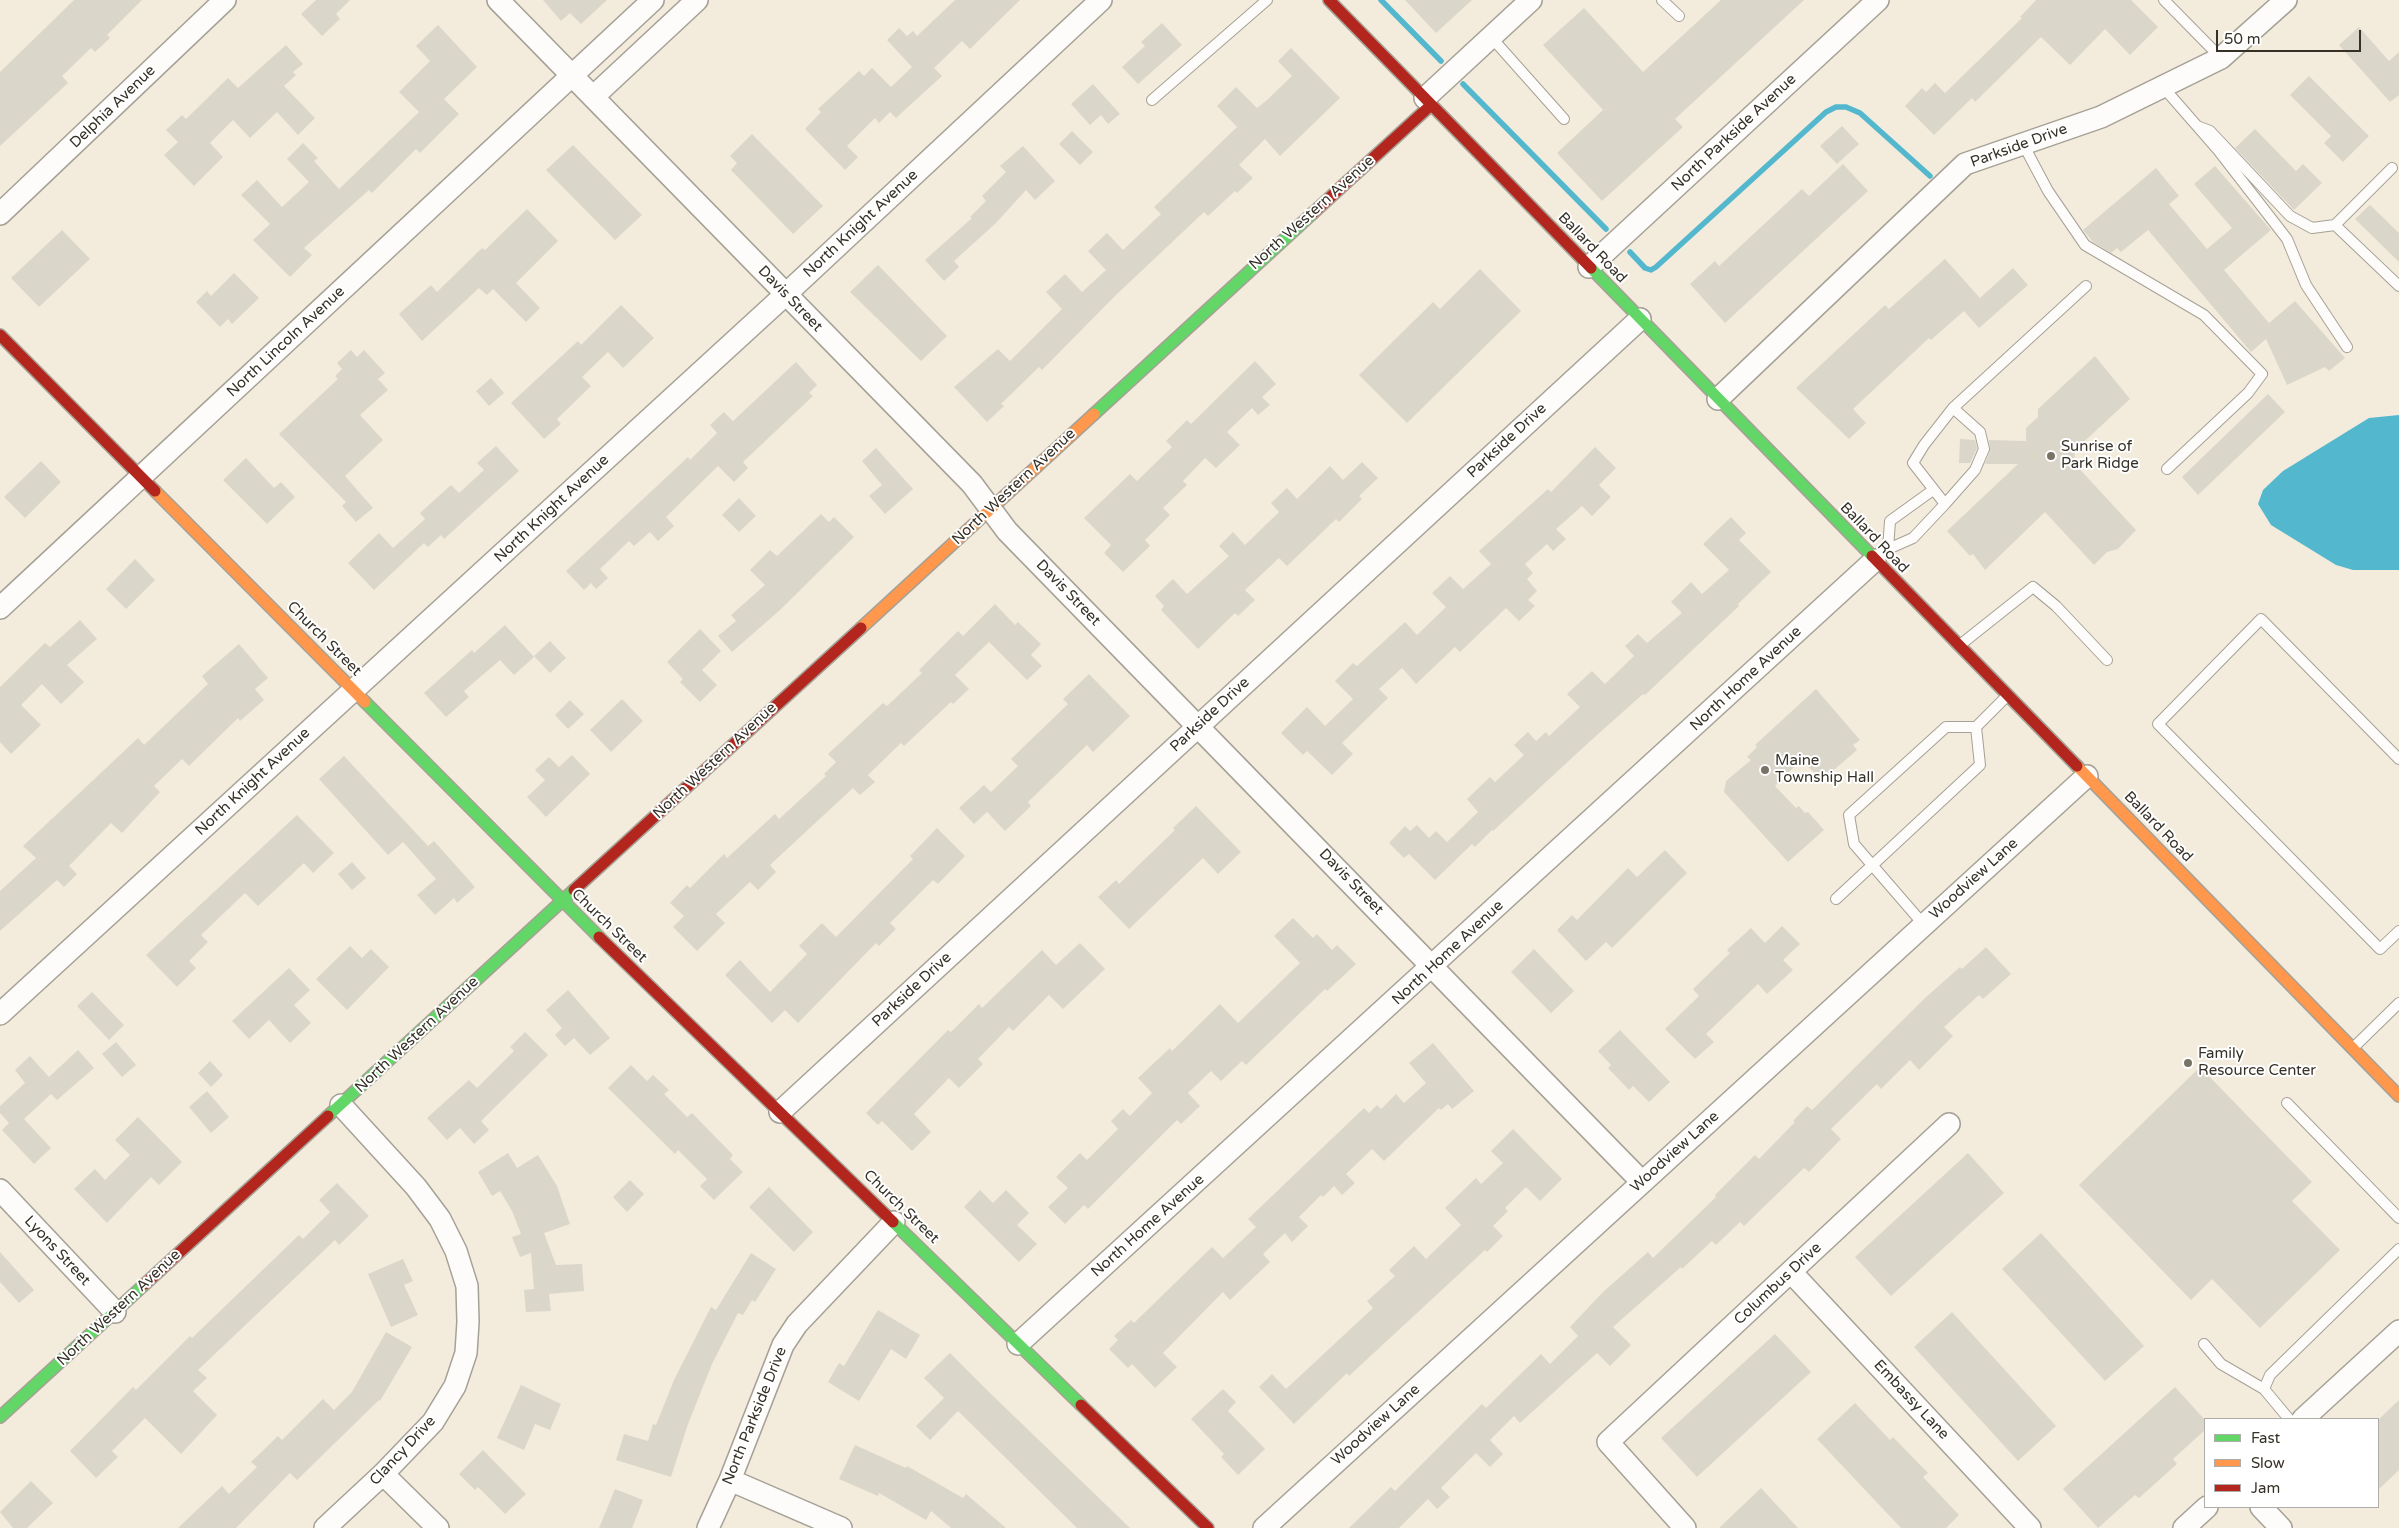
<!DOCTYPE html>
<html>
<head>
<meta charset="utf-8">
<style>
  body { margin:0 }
  #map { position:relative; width:2399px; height:1528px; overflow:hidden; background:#f3ecdd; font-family:"Varela Round",sans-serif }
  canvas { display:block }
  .legend { position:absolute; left:2204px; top:1418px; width:175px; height:90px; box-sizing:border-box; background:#fff; border:1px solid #afada9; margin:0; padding:6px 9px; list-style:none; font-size:15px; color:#363127 }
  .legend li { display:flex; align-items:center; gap:10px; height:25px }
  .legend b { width:25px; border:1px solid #afada9 }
  .scale { position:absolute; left:2216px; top:30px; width:145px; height:22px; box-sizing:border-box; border:2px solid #363127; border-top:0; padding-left:6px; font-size:15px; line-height:18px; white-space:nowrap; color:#363127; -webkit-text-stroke:4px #fff; paint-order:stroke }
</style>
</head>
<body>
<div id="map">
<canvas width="2399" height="1528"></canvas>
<ul class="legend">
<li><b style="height:6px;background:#63d668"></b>Fast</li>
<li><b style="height:6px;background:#ff974d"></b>Slow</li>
<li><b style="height:6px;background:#b3261e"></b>Jam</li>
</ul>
<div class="scale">50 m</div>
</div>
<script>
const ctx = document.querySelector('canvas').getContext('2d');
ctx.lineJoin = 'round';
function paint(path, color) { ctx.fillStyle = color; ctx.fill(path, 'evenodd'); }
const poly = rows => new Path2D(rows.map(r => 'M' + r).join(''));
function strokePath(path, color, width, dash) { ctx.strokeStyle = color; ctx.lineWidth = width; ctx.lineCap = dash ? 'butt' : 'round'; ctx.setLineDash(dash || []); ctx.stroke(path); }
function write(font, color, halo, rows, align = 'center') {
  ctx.font = font + ' "Varela Round",sans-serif'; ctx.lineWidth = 4; ctx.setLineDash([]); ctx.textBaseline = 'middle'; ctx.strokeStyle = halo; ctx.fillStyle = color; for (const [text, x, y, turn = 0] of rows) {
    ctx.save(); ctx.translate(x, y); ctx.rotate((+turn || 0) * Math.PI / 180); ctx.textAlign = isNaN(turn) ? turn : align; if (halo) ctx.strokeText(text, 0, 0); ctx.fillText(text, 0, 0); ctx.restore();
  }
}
const water = poly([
  [2399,415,2399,570,2353,570,2336,565,2271,525,2258,504,2263,490,2283,471,2369,418]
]);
const stream = poly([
  [1381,0,1441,61],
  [1463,84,1606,229],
  [1630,252,1645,268,1651,270,1656,267,1826,112,1836,107,1846,107,1860,113,1930,176]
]);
const building = poly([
  [74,0,142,0,107,35,110,38,95,52,91,48,62,76,68,83,0,146,0,72],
  [316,0,350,0,336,14,340,19,322,36,301,14],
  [543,0,607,0,581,24,570,13,561,21],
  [955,0,1020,0,970,49,962,41,934,68,942,76,896,118,890,112,879,123,875,118,847,146,858,157,845,170,805,129,821,112,818,109,859,71,864,76,872,68,891,87,912,67,887,40,899,28,907,36,913,31,917,36],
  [1405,0,1472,0,1436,33],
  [1721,0,1804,0,1675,119,1683,127,1602,201,1557,153,1603,110,1543,45,1584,8,1643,72],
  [2036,0,2131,0,2158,27,2130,55,2105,29,2070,65,2041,37,1975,102,1972,98,1934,135,1905,106,1922,88,1926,92,1935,83,1945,93,2022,18,2020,17],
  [1162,23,1182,45,1138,84,1122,67,1145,46,1141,42],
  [438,25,477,67,444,99,459,114,420,153,416,149,372,193,369,190,304,248,312,255,290,277,253,240,270,224,241,195,257,180,282,207,309,182,287,159,303,143,318,158,314,161,339,189,419,112,399,92,430,61,416,46],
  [2359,27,2389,61,2399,52,2399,95,2390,102,2339,45],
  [286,45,303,64,293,72,296,75,284,86,315,118,298,135,277,112,250,138,233,120,210,143,223,157,194,186,164,155,178,142,166,130,182,115,186,119,228,78,238,88],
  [1291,48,1340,98,1280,156,1265,139,1239,165,1253,178,1237,193,1235,191,1208,216,1204,212,1116,295,1042,370,1039,367,1001,404,1004,406,987,422,954,387,998,349,1010,361,1062,309,1046,292,1065,274,1082,292,1106,270,1088,251,1107,233,1123,250,1161,214,1154,207,1237,127,1217,106,1236,87,1257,108,1267,100,1292,76,1278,61],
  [2309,76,2369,136,2343,162,2324,143,2331,136,2290,95],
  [1093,84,1120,114,1108,124,1101,115,1090,125,1071,104],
  [1842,126,1859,144,1837,164,1820,146],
  [2255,129,2296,171,2303,164,2322,183,2294,210,2235,148],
  [1072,131,1093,152,1080,165,1059,144],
  [752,134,823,206,793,234,731,170,737,163,730,156],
  [573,145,642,215,615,240,546,170],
  [1023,146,1055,181,1035,200,1026,190,996,223,954,261,959,267,944,281,925,260,972,218,970,217,986,201,982,196,1006,172,1000,166],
  [1843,164,1868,191,1725,323,1690,284,1715,261,1719,266,1802,189,1809,196],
  [2215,166,2271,230,2224,270,2269,323,2295,301,2345,358,2329,371,2325,367,2287,385,2266,339,2251,352,2148,230,2121,252,2117,248,2111,253,2093,242,2083,230,2156,168,2179,196,2169,204,2207,249,2232,228,2194,184],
  [2370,205,2399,233,2399,262,2355,219],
  [527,209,558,241,516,283,540,308,526,322,493,289,487,295,479,288,422,341,399,314,431,285,437,292,482,248,485,250],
  [62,230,90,259,39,307,11,278],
  [1945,259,1980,298,2013,268,2028,285,1979,328,1964,311,1931,340,1929,338,1853,409,1866,423,1849,439,1796,388,1885,305,1889,309],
  [878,265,947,336,921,361,850,292],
  [1480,269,1521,311,1407,423,1359,375,1433,302,1440,309],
  [234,273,259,298,232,324,228,319,220,327,196,302,207,291,211,296],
  [621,305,654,338,623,368,608,352,582,377,591,386,557,419,561,424,544,439,511,403,578,341,581,345],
  [351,350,357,357,364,350,385,373,378,379,388,390,360,415,383,440,345,476,373,508,356,522,342,506,346,502,279,434,338,379,335,376,342,369,337,363],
  [2095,356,2130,399,2075,450,2074,463,2136,530,2118,549,2107,552,2094,565,2045,512,1985,570,1973,554,1970,556,1947,531,2018,464,1985,464,1990,451,1989,440,2026,441,2026,428,2038,417,2038,409],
  [1255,361,1276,384,1262,397,1270,405,1258,415,1252,408,1227,432,1240,445,1216,468,1205,458,1183,481,1187,485,1163,508,1170,515,1145,540,1150,546,1123,572,1104,553,1111,545,1084,518,1130,474,1137,481,1172,447,1166,441,1187,420,1191,424],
  [796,362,817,385,809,393,813,396,743,462,748,468,734,482,718,466,666,517,674,526,658,541,650,532,634,546,629,541,600,569,608,578,596,589,591,583,584,590,566,571,688,457,690,460,717,433,710,425,724,412,733,421],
  [491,378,504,393,489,406,476,391],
  [2268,394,2285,412,2198,495,2182,477],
  [1960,439,1975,440,1977,448,1970,463,1959,463],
  [496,446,519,471,444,539,441,535,428,547,424,543,374,590,348,563,379,533,393,548,425,519,420,513,451,485,459,493,484,470,477,463],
  [1595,447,1616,468,1599,485,1611,497,1592,516,1582,506,1556,529,1566,539,1553,551,1547,544,1525,564,1533,573,1527,579,1537,591,1528,600,1535,606,1519,621,1506,608,1460,652,1455,647,1416,684,1402,668,1379,689,1388,698,1342,743,1353,754,1332,775,1307,751,1303,755,1281,733,1307,707,1325,726,1353,699,1335,681,1353,663,1357,666,1405,622,1417,635,1446,607,1432,593,1450,576,1463,589,1491,564,1479,551,1548,489,1551,492],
  [876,448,913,489,885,514,869,496,882,485,862,461],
  [246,458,274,488,281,482,295,497,267,524,223,480],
  [41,461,61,482,25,518,4,497],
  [1362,462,1378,478,1359,496,1362,499,1339,522,1336,519,1287,566,1279,558,1245,590,1255,600,1238,616,1235,613,1198,649,1161,610,1164,606,1155,596,1173,579,1187,594,1229,556,1219,546,1233,532,1245,545,1279,512,1271,503,1287,488,1297,499,1330,466,1343,480],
  [739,498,756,516,739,532,722,515],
  [821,514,829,522,834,517,854,537,780,610,732,652,718,636,736,621,731,615,765,585,750,570,770,550,777,556],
  [1731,517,1746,533,1739,540,1771,572,1738,604,1739,606,1645,695,1643,694,1587,744,1493,831,1492,830,1475,847,1472,844,1435,880,1409,854,1404,858,1389,843,1405,826,1410,831,1417,825,1429,838,1436,831,1447,842,1478,812,1467,799,1490,777,1495,782,1524,755,1514,745,1528,732,1536,741,1546,732,1549,736,1580,707,1567,694,1592,671,1605,684,1634,656,1625,646,1638,634,1647,643,1682,613,1671,602,1691,582,1702,594,1729,570,1703,544],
  [135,559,155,580,126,609,106,589],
  [995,604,1015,625,1018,622,1041,644,1031,655,1042,666,1027,680,989,642,955,675,969,689,953,704,951,702,904,746,901,743,868,775,875,782,860,795,853,788,770,865,776,872,758,890,750,882,716,914,725,923,697,951,673,927,684,916,670,903,687,885,690,888,724,854,727,858,775,814,779,819,826,776,824,774,836,762,828,754,883,703,887,706,922,673,919,670,958,631,963,636],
  [80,620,97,639,67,665,84,682,61,704,42,684,21,705,41,725,11,754,0,742,0,687,45,643,50,647],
  [505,625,534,657,514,675,500,660,464,691,469,697,446,717,424,693,472,650,474,653],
  [700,629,721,651,702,670,717,685,700,702,680,682,683,679,667,662],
  [550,641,566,658,550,673,534,656],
  [239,644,268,678,255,689,264,700,240,721,238,718,189,766,182,759,154,786,160,792,122,833,111,823,69,866,77,874,64,887,57,880,0,931,0,891,36,858,23,846,138,738,144,745,208,684,202,676],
  [1089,674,1130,716,1093,752,1087,745,1028,802,1031,806,1005,831,987,812,974,824,959,808,984,785,991,792,1018,766,1011,759,1068,704,1063,699],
  [1816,689,1860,740,1853,745,1857,750,1822,780,1801,760,1775,786,1796,808,1799,806,1805,813,1808,812,1824,830,1788,862,1724,792,1726,781,1751,760,1747,757,1757,747,1755,745],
  [622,699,643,721,611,752,590,730],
  [570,700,584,714,568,729,555,715],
  [572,755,590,774,546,817,527,797,545,780,535,770,549,757,559,767],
  [344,756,428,846,434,841,475,887,457,903,454,898,435,915,417,895,436,879,403,842,388,855,319,779],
  [1196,806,1241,852,1218,874,1203,858,1129,929,1098,897,1116,880,1119,884,1175,830,1173,828],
  [297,815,334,853,313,873,304,863,258,906,245,893,201,935,208,942,189,961,196,968,177,987,146,955],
  [937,828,965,856,938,884,933,880,890,923,896,929,879,946,876,943,798,1023,785,1010,772,1023,725,975,740,960,770,992,807,954,799,946,822,923,836,937,913,859,910,856],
  [1665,850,1687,873,1612,948,1606,942,1586,961,1557,930,1572,915,1577,920,1628,868,1637,877],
  [352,862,366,878,352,890,338,874],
  [1293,918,1313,938,1317,934,1332,950,1337,945,1356,964,1327,991,1325,989,1246,1065,1242,1061,1221,1081,1211,1071,1188,1093,1200,1106,1181,1124,1177,1120,1088,1209,1084,1205,1065,1224,1048,1207,1068,1188,1056,1177,1080,1153,1087,1160,1118,1129,1111,1121,1123,1109,1130,1116,1152,1093,1138,1078,1170,1048,1172,1051,1220,1004,1238,1023,1300,963,1274,936],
  [1782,926,1800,944,1783,960,1793,970,1767,994,1758,984,1706,1034,1714,1042,1695,1059,1665,1029,1699,996,1693,989,1730,953,1727,950,1751,928,1765,943],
  [1080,943,1105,969,1063,1009,1049,995,1013,1031,1009,1027,978,1059,983,1064,959,1088,949,1078,914,1114,931,1132,912,1151,882,1121,878,1125,866,1113,948,1030,951,1032,979,1004,982,1008,1042,950,1056,965],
  [350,946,362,958,371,949,389,967,347,1010,316,979],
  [1986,947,2011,974,1983,999,1979,995,1944,1027,1953,1036,1919,1070,1910,1060,1881,1089,1877,1084,1831,1129,1841,1139,1809,1172,1804,1168,1744,1226,1740,1222,1716,1245,1712,1241,1682,1269,1681,1267,1613,1327,1631,1345,1610,1366,1597,1353,1520,1423,1514,1416,1490,1440,1503,1454,1490,1467,1476,1453,1441,1488,1450,1497,1437,1509,1428,1499,1399,1528,1349,1528,1391,1487,1395,1491,1482,1404,1486,1408,1541,1354,1550,1364,1578,1336,1570,1327,1602,1293,1648,1252,1653,1258,1716,1197,1715,1195,1755,1155,1759,1159,1795,1122,1793,1121,1807,1106,1812,1110,1924,999,1960,967,1962,969],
  [1534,949,1574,991,1551,1013,1511,972],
  [289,968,310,990,294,1005,311,1023,290,1043,269,1020,249,1039,232,1021],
  [568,990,610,1038,590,1055,574,1038,565,1046,555,1035,562,1028,546,1010],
  [92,992,124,1025,109,1040,77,1006],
  [1620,1030,1670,1082,1649,1102,1633,1086,1629,1090,1608,1068,1611,1065,1598,1051],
  [525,1032,548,1055,481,1121,489,1130,474,1144,460,1128,447,1140,427,1118,469,1080,477,1088,514,1051,510,1047],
  [116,1042,136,1065,122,1077,102,1054],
  [1433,1043,1474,1091,1452,1109,1448,1104,1441,1110,1439,1108,1384,1161,1372,1149,1346,1174,1355,1183,1342,1195,1334,1186,1323,1197,1321,1195,1299,1217,1308,1226,1292,1242,1285,1233,1263,1254,1270,1262,1230,1300,1223,1292,1163,1353,1177,1367,1155,1388,1132,1364,1128,1368,1109,1349,1118,1340,1114,1336,1131,1320,1134,1323,1212,1247,1223,1258,1256,1227,1248,1219,1364,1108,1369,1113,1377,1105,1381,1109,1396,1094,1404,1103,1426,1083,1409,1063],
  [78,1050,94,1068,57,1100,51,1094,24,1119,51,1148,34,1164,2,1130,9,1123,0,1113,0,1106,25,1083,15,1070,30,1056,49,1077],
  [210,1061,223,1075,211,1087,198,1073],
  [631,1065,647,1081,653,1075,669,1090,664,1094,687,1117,692,1113,733,1155,730,1159,743,1172,714,1200,700,1186,707,1179,678,1150,675,1154,608,1088],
  [2200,1067,2312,1182,2292,1201,2340,1250,2260,1328,2212,1279,2191,1300,2079,1185],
  [207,1091,229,1117,211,1133,189,1107],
  [138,1117,182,1162,159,1185,151,1177,107,1223,74,1189,95,1169,105,1180,130,1155,115,1140],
  [1513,1129,1562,1179,1540,1201,1526,1187,1505,1208,1508,1211,1493,1226,1503,1236,1487,1252,1485,1250,1349,1376,1347,1373,1294,1424,1259,1387,1272,1374,1286,1389,1373,1308,1367,1301,1395,1276,1389,1270,1414,1246,1426,1259,1461,1225,1445,1208,1476,1178,1481,1184,1503,1163,1491,1151],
  [508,1153,517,1168,538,1155,557,1186,570,1224,544,1233,556,1265,582,1264,584,1291,549,1294,551,1311,526,1312,524,1290,534,1289,531,1253,520,1257,512,1237,521,1234,512,1211,500,1191,492,1196,478,1172],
  [1968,1153,2004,1193,1891,1296,1855,1257],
  [630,1180,644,1194,627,1212,613,1197],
  [337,1183,369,1216,339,1245,335,1240,198,1370,207,1378,193,1391,217,1415,181,1454,145,1418,112,1451,118,1457,96,1478,70,1451,133,1387,136,1390,190,1336,192,1338,299,1235,303,1239,330,1212,319,1200],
  [769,1187,813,1232,794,1252,749,1207],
  [980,1190,993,1203,1006,1190,1029,1213,1017,1225,1037,1244,1019,1262,964,1207],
  [2041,1233,2144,1346,2105,1381,2002,1269],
  [0,1252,34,1290,19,1303,0,1282],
  [751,1253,776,1269,755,1302,752,1300,743,1315,738,1313,712,1364,688,1424,671,1477,616,1460,624,1434,648,1441,653,1424,656,1425,674,1380,711,1307,716,1310],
  [403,1259,413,1281,404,1285,418,1315,391,1327,368,1274],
  [878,1310,920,1335,906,1359,891,1349,859,1401,828,1382,839,1363,844,1366],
  [1952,1312,2056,1426,2018,1461,1914,1347],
  [386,1332,412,1347,380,1401,379,1400,297,1480,290,1473,236,1528,178,1528,222,1486,229,1494,257,1467,251,1462,278,1436,282,1440,323,1399,334,1410,352,1392],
  [1775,1334,1811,1372,1697,1477,1661,1438],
  [950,1353,989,1392,1130,1528,1077,1528,958,1411,930,1440,916,1426,944,1398,924,1378],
  [521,1385,561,1404,550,1430,535,1424,524,1450,497,1438],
  [2175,1387,2205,1420,2205,1430,2173,1459,2177,1464,2139,1498,2135,1495,2098,1528,2063,1489],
  [1223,1389,1236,1402,1228,1411,1265,1449,1238,1475,1221,1457,1224,1454,1191,1419],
  [2399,1400,2399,1470,2378,1490,2378,1420],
  [1855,1403,1890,1440,1893,1437,1928,1473,1923,1477,1959,1515,1946,1528,1901,1528,1817,1439],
  [855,1445,906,1468,907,1466,963,1498,966,1494,1006,1528,951,1528,931,1511,926,1520,879,1493,878,1496,839,1479],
  [483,1450,526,1494,505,1514,478,1487,475,1490,459,1474],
  [31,1481,53,1503,27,1528,13,1528,0,1512],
  [1761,1488,1798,1528,1719,1528],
  [615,1489,643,1500,632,1528,599,1528]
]);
const lane = poly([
  [1662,0,1679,16],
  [2164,0,2221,58],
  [1491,37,1564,119],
  [2163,87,2218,150,2287,239,2306,285,2347,347],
  [1152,100,1267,0],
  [2197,126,2210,131,2290,216,2312,228,2335,225,2392,168],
  [2023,144,2048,191,2085,245,2204,315,2262,374,2248,393,2167,469],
  [2335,225,2399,286],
  [1945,504,1975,470,1984,449,1980,432,1953,408],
  [1888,549,1890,521,1933,490],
  [1876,559,1888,549,1913,538,1945,504,1913,463,1924,445,1953,408,2086,286],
  [1960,645,2033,587,2056,606,2107,660],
  [2399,759,2261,619,2158,724,2380,949,2399,931],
  [1836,899,1980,765,1976,727],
  [1924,925,1854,844,1849,815,1946,727,1976,727,2007,696],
  [2353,1048,2399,1003],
  [2287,1103,2399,1218],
  [2204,1344,2221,1364,2264,1389],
  [2289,1419,2264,1389,2270,1375,2399,1249]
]);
const street = poly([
  [498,0,972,484,1007,531,1642,1182],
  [593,97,697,0],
  [1425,98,1531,0],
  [0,214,225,0],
  [1589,267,1878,0],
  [1718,399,1965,164,2101,117,2221,58,2286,0],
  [0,608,653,0],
  [0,1014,786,294,1101,0],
  [780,1112,1640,319],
  [0,1190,115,1312],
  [1791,1272,2030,1528],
  [1018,1344,1875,560],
  [2303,1419,2399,1331],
  [383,1474,438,1528],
  [730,1480,841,1528],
  [2261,1507,2281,1528],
  [325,1528,383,1474,433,1422,455,1386,466,1353,468,1322,467,1286,456,1251,440,1219,416,1187,341,1105],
  [708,1528,730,1480,783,1345,797,1324,894,1222],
  [1264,1528,2087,776],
  [1685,1528,1608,1442,1949,1124],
  [2184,1528,2207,1507]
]);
const fast = poly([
  [1591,268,1872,556],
  [1094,414,1313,213],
  [365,702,599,937],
  [328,1116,574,890],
  [893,1222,1081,1405],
  [0,1417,145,1284]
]);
const slow = poly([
  [155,491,365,702],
  [861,628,1094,414],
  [2077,766,2399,1096]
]);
const jam = poly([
  [1329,0,1591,268],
  [1313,213,1431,105],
  [0,335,155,491],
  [1872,556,2077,766],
  [574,890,861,628],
  [599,937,893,1222],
  [145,1284,328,1116],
  [1081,1405,1208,1528]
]);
const markers = [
  [2051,456,5,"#787267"],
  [1765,770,5,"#787267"],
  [2188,1063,5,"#787267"]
];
const streetNames = [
  ["Delphia Avenue",113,107,-44],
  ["North Parkside Avenue",1734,133,-43],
  ["Parkside Drive",2019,146,-20],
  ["North Western Avenue",1312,213,-42],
  ["North Knight Avenue",861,224,-43],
  ["Ballard Road",1592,248,46],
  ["Davis Street",790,299,46],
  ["North Lincoln Avenue",286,342,-43],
  ["Parkside Drive",1507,441,-43],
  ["North Western Avenue",1014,487,-43],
  ["North Knight Avenue",552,509,-43],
  ["Ballard Road",1874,538,46],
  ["Davis Street",1068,593,46],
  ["Church Street",324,639,45],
  ["North Home Avenue",1746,679,-43],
  ["Parkside Drive",1210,715,-43],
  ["North Western Avenue",715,761,-43],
  ["North Knight Avenue",253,782,-43],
  ["Ballard Road",2158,827,46],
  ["Woodview Lane",1974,879,-42],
  ["Davis Street",1351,882,46],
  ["Church Street",609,926,44],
  ["North Home Avenue",1448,953,-43],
  ["Parkside Drive",912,990,-43],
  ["North Western Avenue",417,1035,-43],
  ["Woodview Lane",1675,1152,-42],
  ["Church Street",901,1207,44],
  ["North Home Avenue",1148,1226,-42],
  ["Lyons Street",57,1251,47],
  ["Columbus Drive",1778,1284,-43],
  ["North Western Avenue",119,1308,-43],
  ["Embassy Lane",1911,1400,47],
  ["North Parkside Drive",755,1416,-68],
  ["Woodview Lane",1376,1425,-42],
  ["Clancy Drive",403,1451,-47]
];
const poiNames = [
  ["Sunrise of",2061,447],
  ["Park Ridge",2061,464],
  ["Maine",1775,761],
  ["Township Hall",1775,778],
  ["Family",2198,1054],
  ["Resource Center",2198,1071]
];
paint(water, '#53b8ce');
strokePath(stream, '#53b8ce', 5.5);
paint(building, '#dbd6ca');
strokePath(lane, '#a6a196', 12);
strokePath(street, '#a6a196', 24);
strokePath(fast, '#a6a196', 14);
strokePath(slow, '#a6a196', 14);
strokePath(jam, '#a6a196', 14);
strokePath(lane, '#fdfcfa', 10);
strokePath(street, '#fdfcfa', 21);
strokePath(fast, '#63d668', 11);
strokePath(slow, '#ff974d', 11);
strokePath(jam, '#b3261e', 11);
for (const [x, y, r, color] of markers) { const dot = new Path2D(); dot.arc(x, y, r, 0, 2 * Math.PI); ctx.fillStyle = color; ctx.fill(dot); strokePath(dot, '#fff', 2); }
write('15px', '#363127', '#fff', streetNames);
write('15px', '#363127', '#fff', poiNames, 'left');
</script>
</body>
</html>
